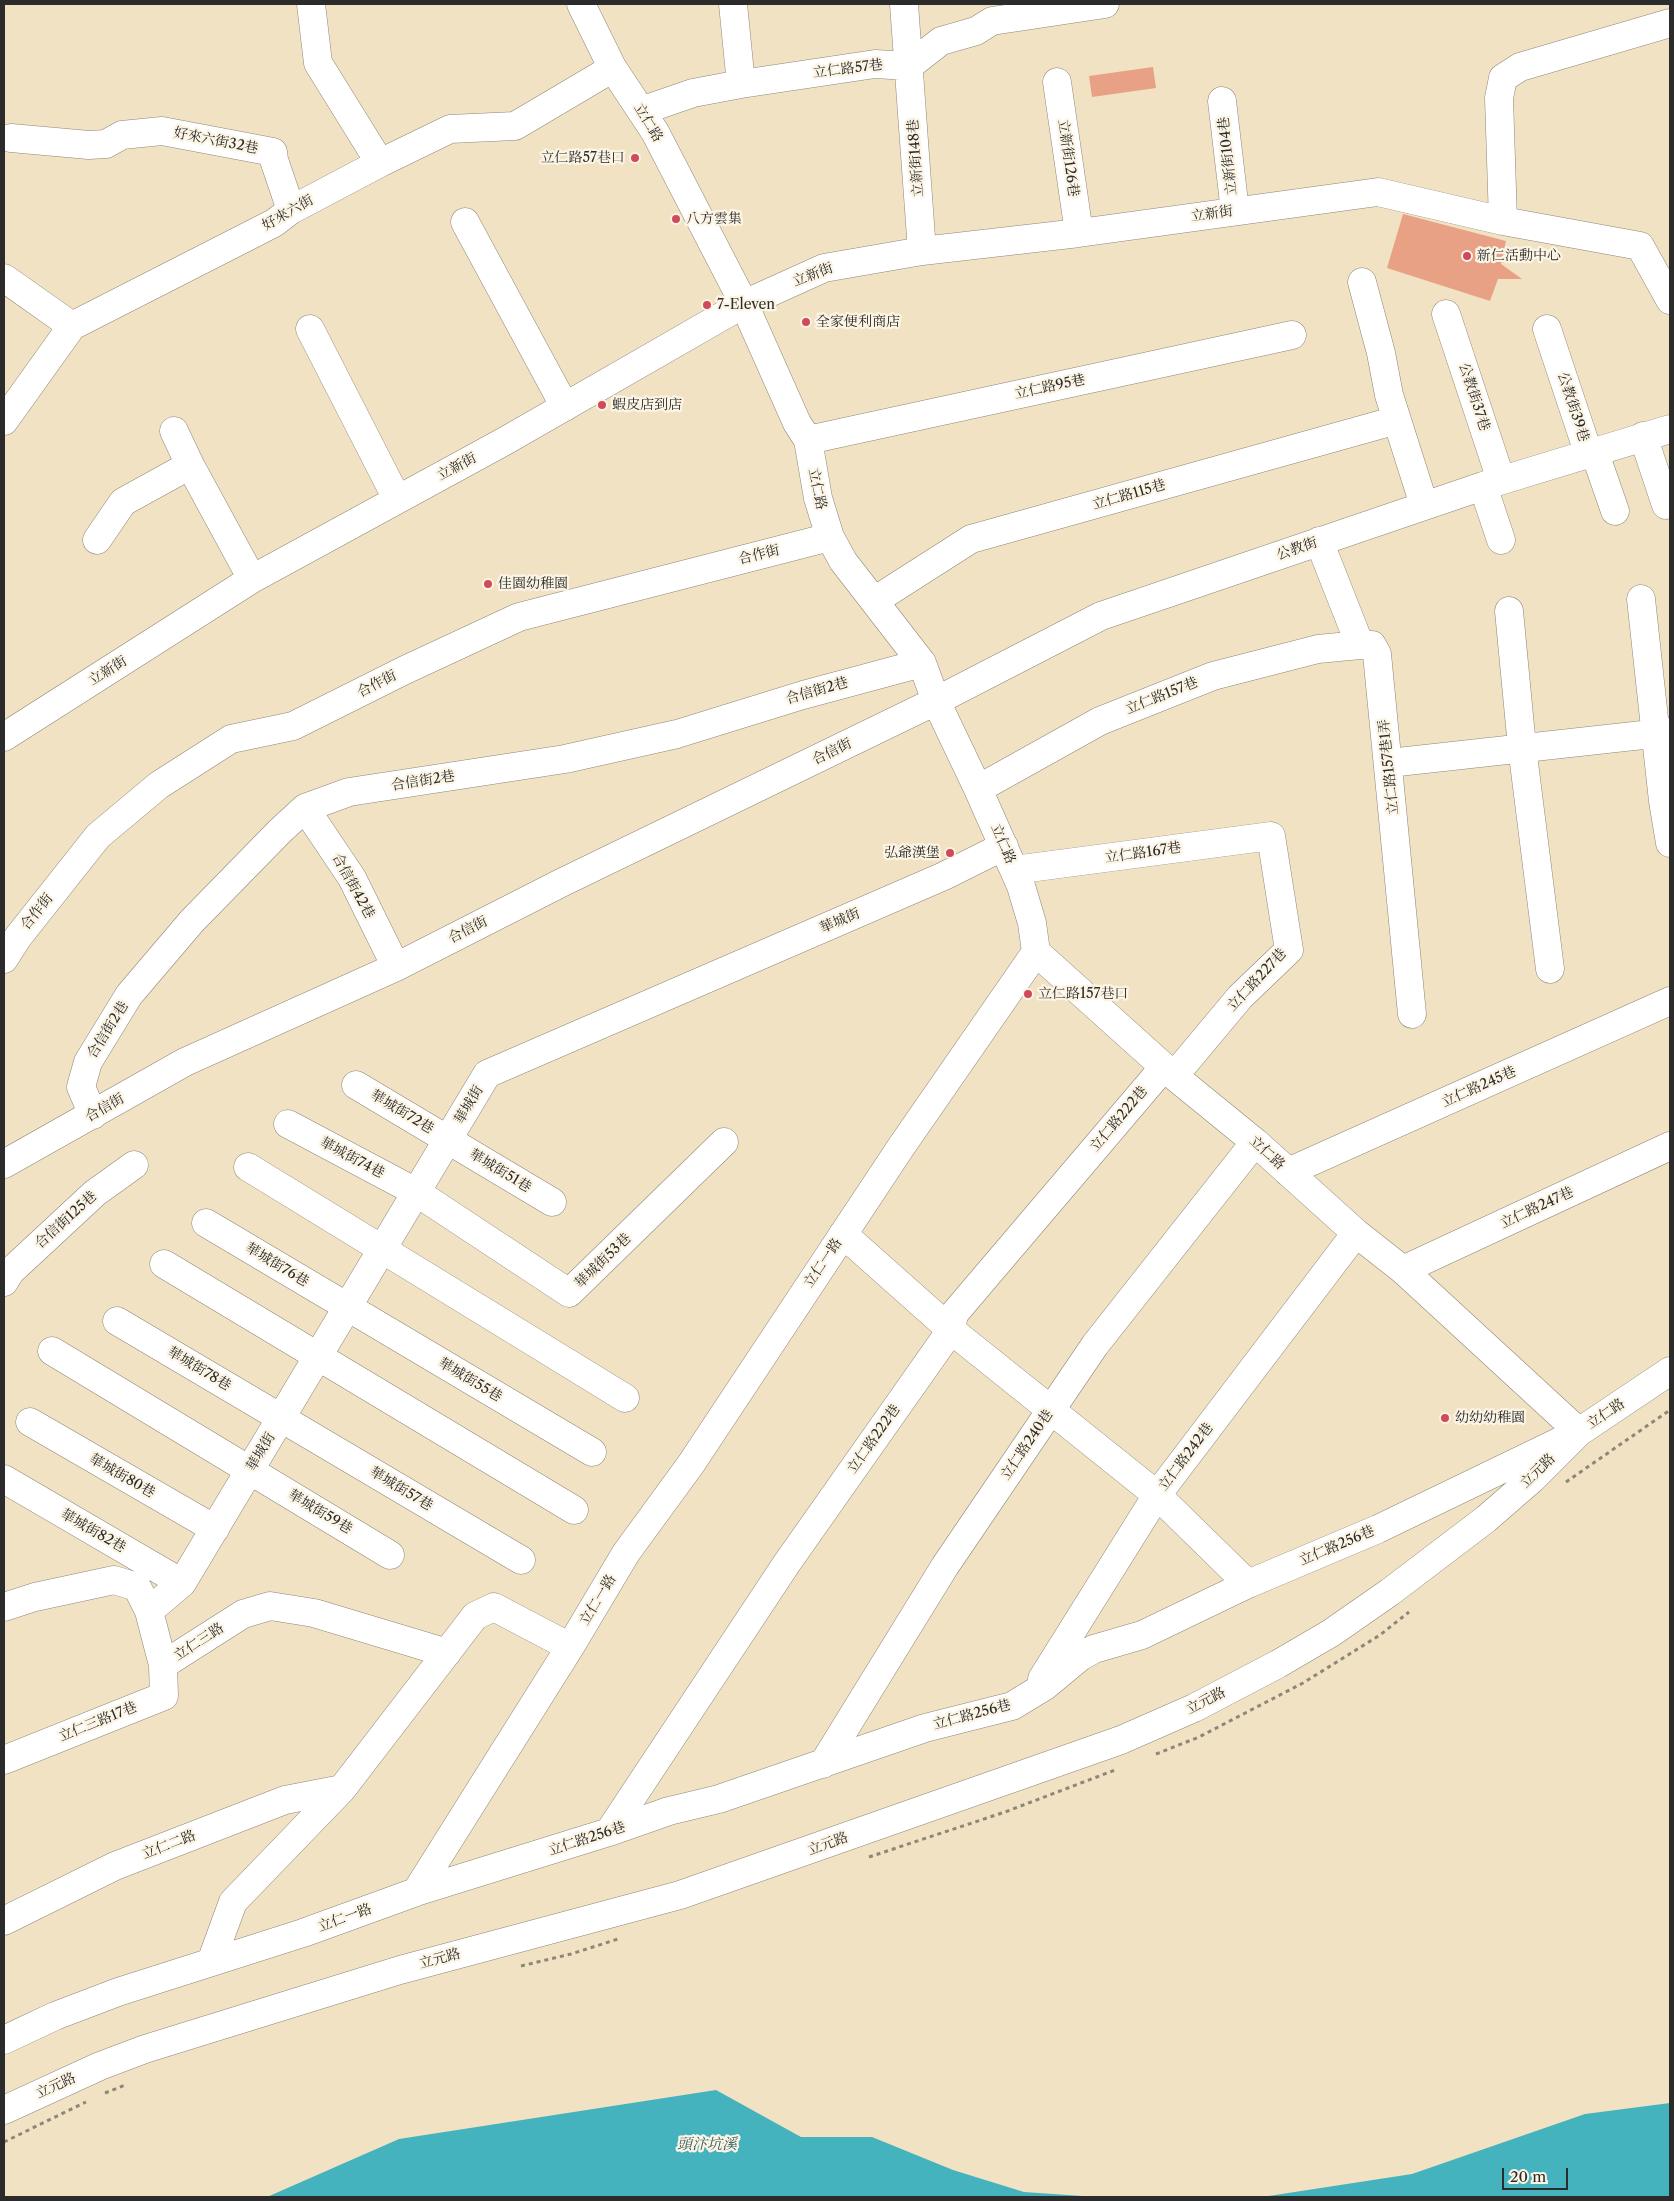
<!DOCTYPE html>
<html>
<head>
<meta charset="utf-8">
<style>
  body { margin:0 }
  #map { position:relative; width:1674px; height:2201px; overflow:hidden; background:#f1e2c3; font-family:"Libre Caslon Text",serif }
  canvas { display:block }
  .frame { position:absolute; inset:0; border:5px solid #2b2b2b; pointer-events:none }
  .scale { position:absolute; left:1502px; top:2168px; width:66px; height:22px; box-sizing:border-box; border:2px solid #2b2b2b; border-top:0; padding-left:6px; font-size:15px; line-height:18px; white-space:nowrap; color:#2b2b2b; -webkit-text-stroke:4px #fcf5e5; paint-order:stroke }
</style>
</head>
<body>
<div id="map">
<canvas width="1674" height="2201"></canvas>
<div class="frame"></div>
<div class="scale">20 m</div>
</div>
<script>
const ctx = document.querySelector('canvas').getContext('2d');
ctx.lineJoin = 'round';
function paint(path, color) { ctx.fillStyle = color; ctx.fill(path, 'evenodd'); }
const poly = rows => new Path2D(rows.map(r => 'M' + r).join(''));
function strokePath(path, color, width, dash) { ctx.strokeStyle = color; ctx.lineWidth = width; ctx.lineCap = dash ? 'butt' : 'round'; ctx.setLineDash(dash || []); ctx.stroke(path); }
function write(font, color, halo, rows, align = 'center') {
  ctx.font = font + ' "Libre Caslon Text","Noto Serif TC",serif'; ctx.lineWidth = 4.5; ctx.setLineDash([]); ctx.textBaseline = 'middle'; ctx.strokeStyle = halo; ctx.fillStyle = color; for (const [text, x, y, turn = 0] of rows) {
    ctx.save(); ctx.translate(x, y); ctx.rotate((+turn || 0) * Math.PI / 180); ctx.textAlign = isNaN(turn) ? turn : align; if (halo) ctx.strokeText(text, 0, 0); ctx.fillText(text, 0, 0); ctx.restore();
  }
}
const water = poly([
  [716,2090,801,2137,872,2137,953,2170,1024,2192,1097,2197,267,2197,399,2139],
  [1670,2103,1670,2197,1262,2197,1412,2174,1585,2114]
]);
const building = poly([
  [1153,67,1156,88,1092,97,1089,76],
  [1403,214,1506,241,1501,264,1522,279,1498,279,1490,301,1387,268]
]);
const path = poly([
  [1566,1482,1670,1410],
  [1156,1754,1199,1737,1303,1683,1380,1635,1409,1612],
  [869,1857,1005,1812,1115,1770],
  [521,1966,571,1954,618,1939],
  [105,2093,125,2085],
  [4,2142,86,2102]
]);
const minor = poly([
  [311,4,318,63,380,163],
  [581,4,612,67,655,132,744,304,797,423,808,440,818,498,830,537,843,561,922,663,936,701,978,789,1021,886,1032,923,1036,952,1174,1076,1255,1142,1356,1233,1403,1270,1579,1432],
  [733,4,741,84],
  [904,4,922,251],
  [1057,82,1079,233],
  [1222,101,1235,211],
  [641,111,693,93,741,84,875,64,909,66,941,41,976,31,992,21,1105,4],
  [11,138,89,145,106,144,122,135,162,131,273,152,274,160,291,210],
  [1503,221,1499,98,1503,78,1520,67,1670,23],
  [465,222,565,407],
  [4,278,72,326],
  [1362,282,1381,353,1389,395,1424,505],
  [1446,314,1501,480],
  [310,329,397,499],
  [1547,329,1588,452,1598,462,1615,511],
  [4,421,72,326,274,223,291,210,380,163,450,129,515,126,608,71,612,67],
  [174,431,190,465,252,579],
  [1643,436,1666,505],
  [808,440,1292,335],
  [1483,486,1501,540],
  [97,540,123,502,190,465],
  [1319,541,1360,645,1372,645,1377,654,1412,1014],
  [1641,599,1663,801,1670,843],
  [874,601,971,539,1397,420],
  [1509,611,1522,747,1550,969],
  [4,737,252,579,505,441,740,306,824,268,922,251,1079,233,1378,192,1503,221,1640,246,1670,300],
  [1389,763,1670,732],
  [978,789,1100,721,1213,676,1318,649,1360,645],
  [305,808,352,878,396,967],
  [1014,870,1271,836,1289,950,1240,997,1174,1076],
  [4,959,18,937,98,836,159,785,231,739,293,726,405,670,519,617,830,537],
  [356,1085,552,1202],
  [93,1115,81,1087,88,1062,129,995,192,921,280,831,305,808,349,792,565,759,677,734,803,695,922,663],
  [288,1124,416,1192,569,1293,724,1142],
  [4,1164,185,1062,396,967,561,883,936,701,1101,616,1483,486,1670,429],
  [248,1167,625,1398],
  [1288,1172,1670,1001],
  [206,1223,592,1452],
  [843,1234,951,1330,1157,1495,1248,1584],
  [164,1264,574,1510],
  [1403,1270,1670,1146],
  [4,1282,11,1271,95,1193,134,1165],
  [117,1321,521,1560],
  [52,1351,390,1555],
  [30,1422,215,1529],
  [4,1479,182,1583],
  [4,1607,35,1597,114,1580,137,1587,149,1611,163,1665,243,1614,270,1606,314,1613,447,1653],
  [149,1611,182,1583,487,1074,944,876,1004,846],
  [1042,1679,1157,1495,1356,1233],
  [4,1760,164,1696,163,1665],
  [823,1764,945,1566,1095,1345,1255,1142],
  [609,1832,787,1563,951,1330,954,1314,1164,1067],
  [416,1892,609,1832,669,1811,719,1799,925,1728,1012,1706,1045,1686,1080,1657,1094,1649,1142,1635,1248,1584,1378,1529,1579,1432,1670,1371],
  [4,1921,115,1866,285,1800,342,1789],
  [211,1962,233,1902,342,1789,475,1616,494,1607,570,1647],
  [4,2040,55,2016,118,1992,303,1933,416,1892,570,1647,626,1553,691,1464,901,1147,1036,952],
  [4,2110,100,2066,145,2049,400,1970,680,1895,1121,1740,1194,1708,1278,1664,1331,1633,1390,1592,1486,1519,1532,1479,1579,1432]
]);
const markers = [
  [635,158,5,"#d1495b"],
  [676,219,5,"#d1495b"],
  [1467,256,5,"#d1495b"],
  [707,305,5,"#d1495b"],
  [806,322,5,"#d1495b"],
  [602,405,5,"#d1495b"],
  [488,584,5,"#d1495b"],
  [950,853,5,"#d1495b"],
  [1028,994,5,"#d1495b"],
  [1445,1418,5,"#d1495b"]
];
const streetNames = [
  ["立仁路57巷",848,69,-7],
  ["立仁路",648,123,59],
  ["好來六街32巷",216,141,11],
  ["立新街104巷",1228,156,-96],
  ["立新街148巷",916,158,-94],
  ["立新街126巷",1068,158,82],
  ["好來六街",288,213,-30],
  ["立新街",1212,214,-8],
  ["立新街",813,275,-21],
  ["立仁路95巷",1050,387,-12],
  ["公教街37巷",1474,397,72],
  ["公教街39巷",1573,407,72],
  ["立新街",457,467,-28],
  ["立仁路",817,489,78],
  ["立仁路115巷",1129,495,-16],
  ["公教街",1297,549,-19],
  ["合作街",759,555,-14],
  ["立新街",108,671,-32],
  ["合作街",377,684,-27],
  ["合信街2巷",817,691,-16],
  ["立仁路157巷",1162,696,-22],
  ["合信街",832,752,-26],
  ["立仁路157巷1弄",1389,767,-96],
  ["合信街2巷",423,781,-9],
  ["立仁路",1003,844,67],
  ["立仁路167巷",1143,853,-8],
  ["合信街42巷",353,886,61],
  ["合作街",37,912,-51],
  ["華城街",840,921,-23],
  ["合信街",468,930,-27],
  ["立仁路227巷",1257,980,-47],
  ["合信街2巷",108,1030,-58],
  ["立仁路245巷",1479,1087,-24],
  ["華城街",469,1105,-59],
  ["合信街",105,1108,-30],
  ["華城街72巷",402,1112,31],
  ["立仁路222巷",1119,1119,-50],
  ["立仁路",1267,1153,42],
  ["華城街74巷",352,1158,28],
  ["華城街51巷",500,1171,31],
  ["立仁路247巷",1537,1208,-25],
  ["合信街125巷",66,1220,-42],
  ["華城街53巷",603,1261,-44],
  ["立仁一路",823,1263,-56],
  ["華城街76巷",277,1265,31],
  ["華城街78巷",199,1369,31],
  ["華城街55巷",470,1380,31],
  ["立仁路",1606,1414,-34],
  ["立仁路222巷",874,1439,-55],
  ["立仁路240巷",1027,1445,-56],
  ["華城街",261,1452,-59],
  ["立仁路242巷",1186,1457,-53],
  ["立元路",1538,1471,-44],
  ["華城街80巷",122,1476,30],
  ["華城街57巷",401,1489,31],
  ["華城街59巷",320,1512,31],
  ["華城街82巷",93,1531,30],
  ["立仁路256巷",1337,1546,-23],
  ["立仁一路",598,1600,-59],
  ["立仁三路",199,1642,-33],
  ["立元路",1206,1701,-27],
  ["立仁路256巷",972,1715,-15],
  ["立仁三路17巷",98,1722,-22],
  ["立仁路256巷",587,1839,-18],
  ["立元路",828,1844,-20],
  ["立仁二路",169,1845,-21],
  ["立仁一路",345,1918,-20],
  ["立元路",440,1959,-15],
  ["立元路",56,2086,-24]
];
const poiNames = [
  ["立仁路57巷口",625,158,"right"],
  ["八方雲集",686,219],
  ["新仁活動中心",1477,256],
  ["7-Eleven",717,305],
  ["全家便利商店",816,322],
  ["蝦皮店到店",612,405],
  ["佳園幼稚園",498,584],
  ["弘爺漢堡",940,853,"right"],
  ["立仁路157巷口",1038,994],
  ["幼幼幼稚園",1455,1418]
];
const waterNames = [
  ["頭汴坑溪",707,2145]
];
paint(water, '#44b3be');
paint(building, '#e9a185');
strokePath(minor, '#8e8677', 29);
strokePath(path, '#8e8677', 3, [4, 4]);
strokePath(minor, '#fff', 28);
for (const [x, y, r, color] of markers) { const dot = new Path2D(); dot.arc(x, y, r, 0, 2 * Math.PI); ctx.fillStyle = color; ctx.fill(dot); strokePath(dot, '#fcf5e5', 2); }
write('14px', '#2b2b2b', '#fcf5e5', streetNames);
write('14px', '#2b2b2b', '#fcf5e5', poiNames, 'left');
write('italic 15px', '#345b5e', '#fcf5e5', waterNames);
</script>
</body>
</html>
